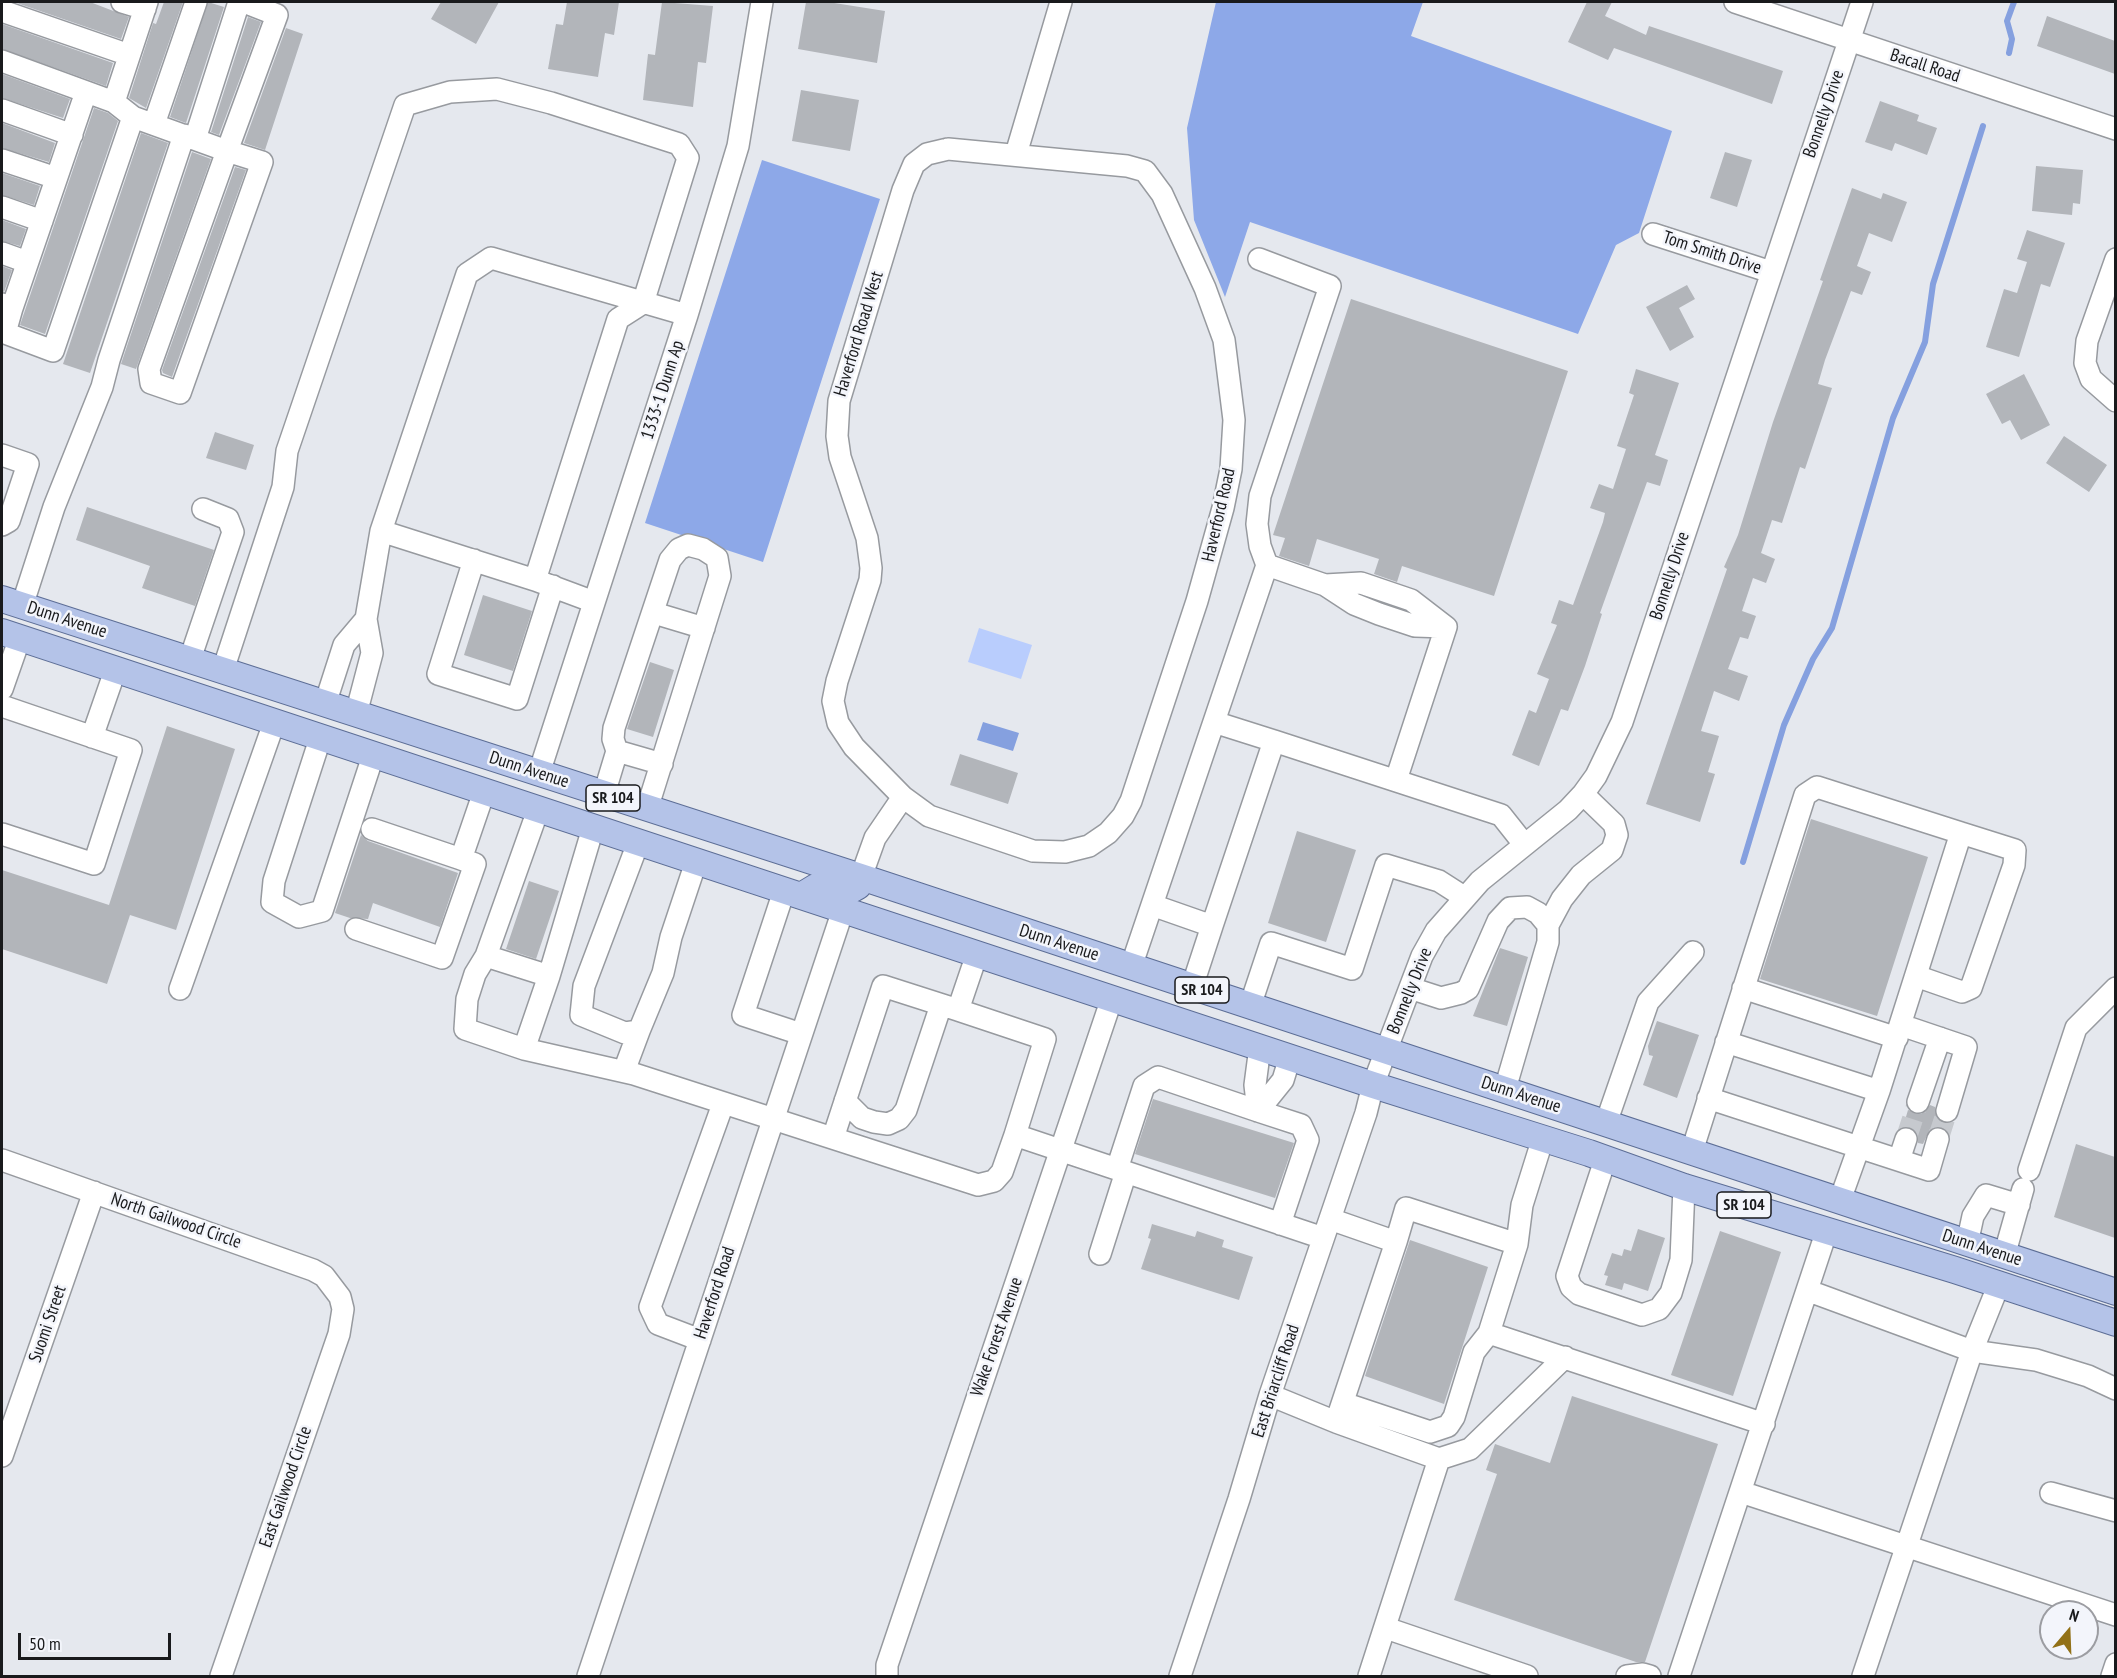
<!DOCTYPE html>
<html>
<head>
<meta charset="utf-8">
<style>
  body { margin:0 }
  #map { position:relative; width:2117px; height:1678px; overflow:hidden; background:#e5e8ee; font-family:"PT Sans Narrow",sans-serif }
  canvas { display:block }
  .frame { position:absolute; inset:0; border:3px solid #191a1c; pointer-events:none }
  .north { position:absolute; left:2039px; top:1600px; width:60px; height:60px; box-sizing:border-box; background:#f3f5fb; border:2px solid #9c9da2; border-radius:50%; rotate:19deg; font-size:16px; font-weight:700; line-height:24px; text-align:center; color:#191a1c }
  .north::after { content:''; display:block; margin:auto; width:21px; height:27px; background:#927118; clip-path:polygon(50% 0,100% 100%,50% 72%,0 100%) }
  .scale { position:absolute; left:18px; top:1633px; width:153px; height:27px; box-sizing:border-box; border:3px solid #191a1c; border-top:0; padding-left:8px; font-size:18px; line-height:21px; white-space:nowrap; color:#191a1c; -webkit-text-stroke:4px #f3f5fb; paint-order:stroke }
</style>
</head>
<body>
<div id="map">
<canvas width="2117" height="1678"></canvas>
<div class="frame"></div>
<div class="north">N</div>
<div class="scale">50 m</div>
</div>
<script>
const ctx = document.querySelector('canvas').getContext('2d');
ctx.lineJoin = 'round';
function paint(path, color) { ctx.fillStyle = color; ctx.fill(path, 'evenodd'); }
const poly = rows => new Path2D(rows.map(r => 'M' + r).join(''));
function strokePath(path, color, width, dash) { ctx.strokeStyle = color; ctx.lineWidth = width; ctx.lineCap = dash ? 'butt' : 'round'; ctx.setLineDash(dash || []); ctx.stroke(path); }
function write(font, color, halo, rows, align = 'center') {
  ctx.font = font + ' "PT Sans Narrow",sans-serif'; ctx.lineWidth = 5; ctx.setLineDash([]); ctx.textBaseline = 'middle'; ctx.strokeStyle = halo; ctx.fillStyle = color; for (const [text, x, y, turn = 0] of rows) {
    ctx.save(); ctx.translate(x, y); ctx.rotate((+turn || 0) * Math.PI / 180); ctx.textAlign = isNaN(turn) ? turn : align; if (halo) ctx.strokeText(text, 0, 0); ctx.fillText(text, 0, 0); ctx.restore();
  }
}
const green = poly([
  [979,628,1032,645,1021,679,968,662]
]);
const forest = poly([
  [1216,2,1423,2,1411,36,1672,131,1639,233,1616,245,1578,334,1250,222,1225,297,1194,220,1187,128],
  [762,160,880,199,763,562,645,523]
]);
const water = poly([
  [983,722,1019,733,1013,751,977,740]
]);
const stream = poly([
  [2009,53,2012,39,2007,21,2014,2],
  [1743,862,1784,725,1813,659,1832,628,1893,418,1925,342,1933,284,1983,126]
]);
const building = poly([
  [14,2,90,2,129,17,121,39],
  [164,2,183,2,146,108,129,98,153,23,156,24],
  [208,2,224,7,186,123,170,117],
  [441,2,499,2,476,44,431,19],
  [567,2,619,2,614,35,605,33,598,77,548,69,556,24,563,25],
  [662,2,713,6,706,63,698,62,693,107,643,100,648,54,655,55],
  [806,2,828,2,885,11,877,63,798,49],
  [1587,2,1612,2,1605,16,1646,35,1649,26,1783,71,1772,104,1614,48,1608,60,1568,42],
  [2047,16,2115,41,2115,74,2037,46],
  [248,17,261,22,219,135,211,132],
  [2,24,113,63,106,86,2,49],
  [286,28,303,34,265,150,244,143],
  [2,74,70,99,63,118,2,98],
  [801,90,859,100,850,151,792,141],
  [1880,101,1919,115,1917,121,1937,128,1927,155,1895,143,1892,151,1865,142],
  [94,108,108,113,118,121,45,334,20,325],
  [2,123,55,143,49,162,2,148],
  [141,133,168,143,90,373,63,364],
  [192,152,211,159,136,369,121,364],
  [1725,152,1752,160,1737,207,1710,198],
  [2036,166,2083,170,2080,204,2073,203,2072,215,2032,211],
  [235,167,246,170,172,377,163,373,162,370],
  [2,173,40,186,34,205,2,195],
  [1852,188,1881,199,1883,193,1907,202,1892,242,1869,233,1857,266,1871,272,1862,295,1851,291,1825,360,1818,384,1832,388,1805,469,1800,467,1782,523,1772,520,1761,553,1775,559,1766,583,1753,578,1742,611,1756,616,1748,639,1740,637,1728,669,1748,676,1739,701,1714,691,1701,731,1719,736,1708,772,1715,774,1700,822,1646,804,1727,569,1724,567,1738,535,1773,422,1823,281,1820,280],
  [2,220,26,229,20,246,2,241],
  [2027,230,2065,243,2050,287,2041,284,2019,357,1986,347,2004,289,2017,293,2027,262,2017,259],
  [2,266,12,270,4,292,2,291],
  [1687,285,1695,299,1679,308,1694,337,1670,351,1646,307],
  [1351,299,1568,371,1494,596,1402,566,1397,582,1374,574,1379,559,1317,539,1309,566,1279,556,1285,538,1273,535],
  [1636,369,1679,383,1655,455,1668,460,1660,486,1647,482,1600,613,1602,614,1585,666,1568,711,1561,709,1539,766,1512,755,1529,710,1536,713,1549,679,1537,674,1557,625,1551,623,1559,600,1573,605,1603,522,1605,513,1590,508,1599,484,1613,489,1626,449,1617,446,1634,395,1629,393],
  [2024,374,2050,425,2021,440,2010,420,2002,424,1986,394],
  [215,432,254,445,246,470,206,458],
  [2064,436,2107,465,2089,492,2046,463],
  [87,507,214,550,195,606,142,588,150,566,76,540],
  [483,595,532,611,513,671,464,655],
  [650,662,674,670,653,737,627,729],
  [167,726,235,749,176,930,130,915,107,984,2,949,2,870,109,905],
  [960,754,1018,773,1008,804,950,785],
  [1811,819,1928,857,1877,1016,1760,979],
  [1297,831,1356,850,1326,942,1268,923],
  [361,835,368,841,458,873,440,927,373,903,368,919,350,918,335,913],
  [529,881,559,891,536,959,506,949],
  [1500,948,1528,957,1507,1026,1473,1016],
  [1657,1021,1699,1035,1677,1098,1643,1085,1653,1056,1649,1055,1648,1046],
  [1153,1099,1294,1143,1275,1198,1135,1154],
  [1930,1105,1935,1107,1938,1120,1950,1123,1948,1131,1941,1127,1930,1129,1923,1144,1918,1143,1915,1130,1903,1127,1908,1110,1921,1114],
  [2076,1144,2115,1157,2115,1238,2054,1217],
  [1152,1224,1195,1237,1197,1231,1224,1240,1222,1247,1253,1257,1239,1300,1141,1269,1151,1239,1148,1238],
  [1638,1229,1665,1238,1648,1291,1624,1283,1622,1290,1605,1285,1608,1276,1604,1275,1612,1253,1622,1256,1624,1249,1631,1251],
  [1720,1231,1781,1252,1733,1396,1671,1375],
  [1410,1240,1488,1267,1444,1404,1365,1376],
  [1572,1396,1718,1444,1645,1662,1636,1662,1454,1600,1497,1474,1486,1470,1495,1444,1550,1463]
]);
const minorTunnel = poly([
  [1906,1139,1918,1102],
  [1938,1139,1947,1111]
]);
const minor = poly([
  [122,2,145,9],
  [1735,2,2116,129],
  [2,11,129,55],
  [2,61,114,102,133,117,227,151,149,369,151,383,180,393,262,162,227,151,277,15,244,2],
  [114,102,147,2],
  [2,110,72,135],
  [154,124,196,2],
  [195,139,239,2],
  [948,149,1127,166,1145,171,1162,194,1205,288,1224,340,1234,420,1231,469,1223,508,1197,601,1131,801,1123,816,1108,833,1089,846,1065,852,1033,851,929,816,903,797,854,747,838,723,833,701,837,681,870,580,871,568,867,538,840,457,837,436,839,401,903,190,914,164,927,154,948,149],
  [1016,154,1061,2],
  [2,160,56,178],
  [2,207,42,221],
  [1653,234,1771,272],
  [2,253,27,262],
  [2116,259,2087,341,2085,363,2091,379,2116,401],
  [2,304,12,308,86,92],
  [12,308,5,333,53,351,133,117],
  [2,455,28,464,9,521,2,525],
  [381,531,535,580,594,602],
  [474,560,438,674,517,699,553,586],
  [1267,565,1325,585,1361,583,1411,600,1446,627,1396,780],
  [1325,585,1354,604,1379,614,1415,626,1446,627],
  [22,606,54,507,102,387,109,360,184,135],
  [654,613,704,628],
  [190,659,233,532,228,519,203,509],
  [223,670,283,487,287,451,405,105,450,92,497,89,551,103,679,144,688,158,643,303,618,319,535,580],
  [2,689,16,649],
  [325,704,344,645,366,619],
  [2,706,131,750,94,864,2,834],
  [356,714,372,653,366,619,381,531,467,274,491,258,687,315],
  [1214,722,1274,741],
  [92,737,115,671],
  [320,739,274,881,272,902,299,917,322,911,373,756],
  [617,751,662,764],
  [539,773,687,315,738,146,762,2],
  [604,794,617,751,613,739,614,728,670,560,679,549,688,545,703,549,717,558,720,576,647,809],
  [538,810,486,956,475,974,467,999,465,1029,524,1049,634,1074,978,1185,994,1181,1002,1172,1015,1135,1323,1238],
  [372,829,461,859,484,792],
  [638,843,584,986,581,1015,625,1033,639,1031,663,973,671,937,696,862],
  [861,877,875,838,903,797],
  [784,891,743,1015,801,1034],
  [1152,905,1212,926,1274,741,1501,815,1524,844],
  [1548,925,1562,899,1581,875,1612,850,1617,835,1614,824,1583,794],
  [356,929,442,958,475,864,461,859],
  [977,954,958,1010,1045,1039,1015,1135],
  [486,956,549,976],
  [1131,967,1267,565,1260,546,1257,524,1260,496,1330,286,1259,259],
  [1192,987,1212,926],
  [1410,988,1441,998,1461,993,1468,989,1498,921,1510,908,1527,907,1538,913,1548,925,1548,942,1505,1089],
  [1743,988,1897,1038],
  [180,989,274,723],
  [1250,1006,1271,943,1352,969,1386,865,1439,881,1464,897],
  [1901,1025,1966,1047,1947,1111],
  [1726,1042,1879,1091],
  [1260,1047,1255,1085,1258,1111,1283,1080,1290,1057],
  [524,1049,549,976,593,828],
  [624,1071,639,1031],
  [1708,1098,1929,1170,1938,1139],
  [845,1101,862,1118,874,1122,888,1124,899,1119,906,1110,941,1005],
  [1918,1102,1940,1038],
  [1606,1123,1648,1002,1693,952],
  [833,1138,883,986,958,1010],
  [1692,1151,1805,795,1817,787,1961,833],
  [2,1160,313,1270,324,1276,340,1297,343,1309,339,1334,221,1676],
  [1605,1160,1567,1276,1571,1287,1579,1294,1642,1315,1659,1309,1671,1293,1681,1260,1684,1187],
  [1899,1160,1906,1139],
  [1117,1169,1144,1086,1158,1077,1258,1111,1301,1125,1308,1140,1280,1224],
  [2029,1170,2076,1028,2116,988],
  [1840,1200,1879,1091,1961,833,2015,850,2014,865,1971,988,1962,992,1916,976],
  [1330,1219,1396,1242,1406,1208,1517,1244,1489,1333,1764,1424],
  [1396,1242,1336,1422,1439,1459,1470,1449,1565,1357],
  [1517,1244,1522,1205,1543,1138],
  [1967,1244,1973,1216,1986,1195,2019,1205],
  [1100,1254,1126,1172],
  [2004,1256,2023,1189],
  [1809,1291,1972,1351,2036,1360,2088,1376,2116,1389],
  [700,1340,658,1324,650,1307,723,1104],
  [1270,1395,1336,1422],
  [1343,1403,1430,1432,1448,1426,1454,1417,1474,1352,1489,1333],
  [2,1456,94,1192],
  [1741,1492,2116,1615],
  [2051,1493,2116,1511],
  [1386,1628,1527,1676],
  [588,1676,843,910],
  [887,1676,887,1665,1112,998],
  [1180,1676,1239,1499,1270,1395,1366,1113,1373,1085,1422,956,1436,931,1480,881,1568,810,1583,794,1596,776,1622,722,1862,2],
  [1369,1676,1439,1459],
  [1627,1676,1643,1674,1650,1676],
  [1679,1676,1827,1230],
  [1863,1676,1972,1351,1999,1284],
  [2112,1676,2116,1664]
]);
const major = poly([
  [2,599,861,877,2116,1292],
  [2,632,1373,1085,1589,1153,1684,1187,1955,1270,2116,1323],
  [801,896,816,887,827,886,851,890,858,886,861,877]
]);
const shields = [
  [613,798,54],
  [1202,990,54],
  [1744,1205,54]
];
const shieldNames = [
  ["SR 104",613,798],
  ["SR 104",1202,990],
  ["SR 104",1744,1205]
];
const streetNames = [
  ["Bacall Road",1925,66,18],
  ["Bonnelly Drive",1824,114,-71],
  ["Tom Smith Drive",1712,253,18],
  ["Haverford Road West",859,334,-73],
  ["1333-1 Dunn Ap",663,390,-72],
  ["Haverford Road",1219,515,-77],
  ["Bonnelly Drive",1670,576,-72],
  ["Dunn Avenue",67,620,18],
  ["Dunn Avenue",529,770,18],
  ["Dunn Avenue",1059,943,18],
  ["Bonnelly Drive",1410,991,-68],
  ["Dunn Avenue",1521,1095,18],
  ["North Gailwood Circle",176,1221,19],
  ["Dunn Avenue",1982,1248,18],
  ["Haverford Road",715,1293,-72],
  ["Suomi Street",48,1324,-71],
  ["Wake Forest Avenue",997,1337,-71],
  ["East Briarcliff Road",1276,1381,-72],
  ["East Gailwood Circle",286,1487,-71]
];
paint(green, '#b9cdfd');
paint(forest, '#8da8e8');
paint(water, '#85a0df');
strokePath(stream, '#85a0df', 6);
paint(building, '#b2b5ba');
strokePath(minorTunnel, '#c6c9ce', 21, [21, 10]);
strokePath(minor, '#979a9f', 24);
strokePath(major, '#5d6e96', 28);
strokePath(minor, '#fff', 21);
strokePath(major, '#b4c3e8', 26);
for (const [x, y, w] of shields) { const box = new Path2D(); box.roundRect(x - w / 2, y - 13, w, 26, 4.5); ctx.fillStyle = '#f3f5fb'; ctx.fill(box); strokePath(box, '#191a1c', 1.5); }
write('bold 16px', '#191a1c', null, shieldNames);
write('18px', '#191a1c', '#f3f5fb', streetNames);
</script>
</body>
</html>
